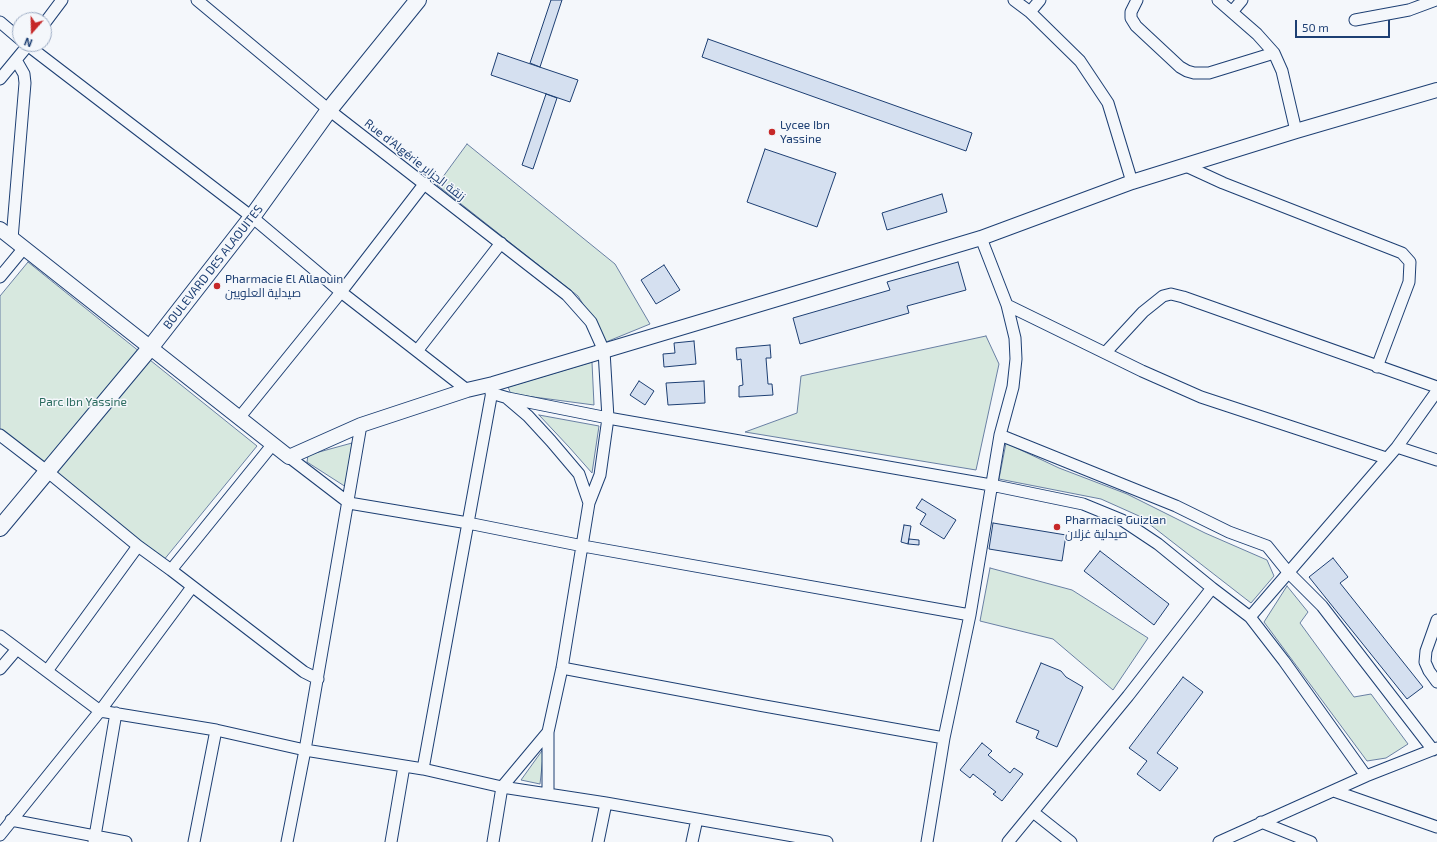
<!DOCTYPE html>
<html>
<head>
<meta charset="utf-8">
<style>
  body { margin:0 }
  #map { position:relative; width:1437px; height:842px; overflow:hidden; background:#f4f7fb; font-family:"Exo 2",sans-serif }
  canvas { display:block }
  .north { position:absolute; left:12px; top:12px; width:40px; height:40px; box-sizing:border-box; background:#f4f7fb; border:1px solid #9eadc5; border-radius:50%; rotate:200deg; font-size:11px; font-weight:700; line-height:16px; text-align:center; color:#1d3f73 }
  .north::after { content:''; display:block; margin:auto; width:14px; height:18px; background:#c62828; clip-path:polygon(50% 0,100% 100%,50% 72%,0 100%) }
  .scale { position:absolute; left:1295px; top:20px; width:95px; height:18px; box-sizing:border-box; border:2px solid #1d3f73; border-top:0; padding-left:5px; font-size:12px; line-height:14px; white-space:nowrap; color:#1d3f73; -webkit-text-stroke:3px #f4f7fb; paint-order:stroke }
</style>
</head>
<body>
<div id="map">
<canvas width="1437" height="842"></canvas>
<div class="north">N</div>
<div class="scale">50 m</div>
</div>
<script>
const ctx = document.querySelector('canvas').getContext('2d');
ctx.lineJoin = 'round';
function paint(path, color) { ctx.fillStyle = color; ctx.fill(path, 'evenodd'); }
const poly = rows => new Path2D(rows.map(r => 'M' + r).join(''));
function strokePath(path, color, width, dash) { ctx.strokeStyle = color; ctx.lineWidth = width; ctx.lineCap = dash ? 'butt' : 'round'; ctx.setLineDash(dash || []); ctx.stroke(path); }
function write(font, color, halo, rows, align = 'center') {
  ctx.font = font + ' "Exo 2",Cairo,sans-serif'; ctx.lineWidth = 3; ctx.setLineDash([]); ctx.textBaseline = 'middle'; ctx.strokeStyle = halo; ctx.fillStyle = color; for (const [text, x, y, turn = 0] of rows) {
    ctx.save(); ctx.translate(x, y); ctx.rotate((+turn || 0) * Math.PI / 180); ctx.textAlign = isNaN(turn) ? turn : align; if (halo) ctx.strokeText(text, 0, 0); ctx.fillText(text, 0, 0); ctx.restore();
  }
}
const green = poly([
  [467,144,615,264,650,324,606,342,578,296,437,185,467,144],
  [28,262,257,446,163,561,0,429,0,296,28,262],
  [986,336,999,364,976,470,745,432,797,413,801,376,986,336],
  [592,362,594,405,511,394,508,387,592,362],
  [539,415,599,426,592,473,569,447,539,415],
  [352,443,346,487,307,462,308,455,352,443],
  [1006,443,1059,468,1127,494,1205,533,1267,560,1274,576,1251,603,1139,516,1101,499,999,479,1006,443],
  [990,568,1072,590,1148,638,1113,690,1053,639,980,621,990,568],
  [1287,586,1308,612,1300,623,1354,697,1371,694,1408,744,1386,758,1367,761,1264,622,1287,586],
  [544,748,540,784,521,780,544,748]
]);
const building = poly([
  [551,0,562,0,540,67,530,63,551,0],
  [708,39,972,133,966,151,702,57,708,39],
  [498,53,578,80,570,102,491,75,498,53],
  [546,94,557,98,533,169,522,165,546,94],
  [765,149,836,173,817,227,747,202,765,149],
  [942,194,947,212,887,230,882,213,942,194],
  [958,262,966,290,907,306,909,313,800,344,793,318,890,290,887,282,958,262],
  [664,265,680,290,656,304,641,280,664,265],
  [694,341,696,364,664,367,663,354,675,353,674,343,694,341],
  [770,345,771,358,766,358,768,384,772,384,773,395,739,397,739,386,743,385,741,359,737,360,736,348,770,345],
  [639,381,654,391,645,405,630,395,639,381],
  [704,381,705,403,668,405,666,383,704,381],
  [922,499,956,520,944,539,920,524,926,514,916,508,922,499],
  [993,523,1066,535,1062,561,989,549,993,523],
  [904,525,911,526,908,544,901,542,904,525],
  [909,539,919,540,919,545,908,544,909,539],
  [1100,551,1169,604,1154,625,1084,571,1100,551],
  [1333,558,1348,577,1340,583,1423,687,1407,699,1309,577,1333,558],
  [1041,663,1061,671,1066,677,1083,687,1057,747,1036,738,1039,731,1016,722,1041,663],
  [1183,677,1203,692,1157,753,1178,768,1160,791,1137,774,1147,761,1129,748,1183,677],
  [982,743,992,751,988,755,1010,773,1014,768,1023,774,1002,801,993,794,996,792,973,774,970,778,960,770,982,743]
]);
const minor = poly([
  [197,0,329,110,567,295,591,322,604,351,608,418,600,475,589,503,562,668,548,732,548,793],
  [1014,0,1030,12,1080,61,1108,103,1132,182],
  [1137,0,1131,12,1131,18,1136,26,1180,67,1187,71,1194,73,1209,73,1274,53],
  [1218,0,1257,34,1274,53,1282,71,1296,131],
  [1030,12,1040,0],
  [1232,12,1242,0],
  [1355,20,1409,10,1436,0],
  [0,22,20,39],
  [44,24,62,0],
  [26,44,252,217,341,292,467,390],
  [0,79,29,44],
  [1186,166,1223,183,1402,253,1410,262,1409,282,1377,367],
  [12,239,25,83,24,74,16,60],
  [0,277,24,248],
  [1007,305,1142,371,1201,397,1386,458],
  [417,351,501,243],
  [1106,352,1143,312,1163,296,1171,294,1183,297,1437,387],
  [491,393,508,398,608,418,991,485,1083,504,1122,520,1158,544,1212,588,1250,617,1284,661,1366,776],
  [508,399,528,416,551,441,579,474,589,503],
  [239,418,341,292,425,183],
  [0,435,48,472,138,546,171,570,304,672,318,679],
  [1000,435,1176,506,1229,532,1267,546,1288,572,1322,606,1433,750],
  [1397,447,1437,460],
  [289,457,349,503,468,523,583,546,970,615],
  [171,570,273,444],
  [1250,617,1397,447,1437,391],
  [1437,620,1426,651,1425,662,1429,671,1437,682],
  [0,636,100,711,216,730,305,750,423,769,502,787,606,803,827,842],
  [562,668,759,705,944,738],
  [0,669,17,649],
  [47,671,138,546],
  [423,769,493,386],
  [1334,791,1437,827],
  [1033,812,1071,842],
  [11,820,126,842],
  [1261,822,1311,842],
  [0,835,100,711,192,587],
  [94,842,116,713],
  [194,842,216,730],
  [287,842,305,750,361,425],
  [391,842,404,766],
  [493,842,502,787,548,732],
  [598,842,606,803],
  [692,842,697,819],
  [927,842,944,738,970,615,1000,435,1013,387,1016,359,1015,338,1007,305,981,238],
  [1008,842,1128,696,1212,588],
  [1219,842,1366,776,1437,748]
]);
const tertiary = poly([
  [0,229,289,457,361,425,467,390,493,384,981,238,1132,182,1296,131,1437,90]
]);
const secondary = poly([
  [0,528,150,348,252,217,329,110,418,0]
]);
const markers = [
  [772,132,4,"#c62828"],
  [217,286,4,"#c62828"],
  [1057,527,4,"#c62828"]
];
const poiNames = [
  ["Lycee Ibn",780,125],
  ["Yassine",780,139],
  ["Pharmacie El Allaouin",225,279],
  ["صيدلية العلويين",225,293],
  ["Pharmacie Guizlan",1065,520],
  ["صيدلية غزلان",1065,534]
];
const streetNames = [
  ["Rue d'Algérie زنقة الجزاير",415,160,38],
  ["BOULEVARD DES ALAOUITES",213,267,-52]
];
const parkNames = [
  ["Parc Ibn Yassine",83,402]
];
paint(green, '#d7e8df');
strokePath(green, '#687fa3', 1);
paint(building, '#d5e0f0');
strokePath(building, '#1d3f73', 1);
strokePath(minor, '#1d3f73', 13);
strokePath(tertiary, '#1d3f73', 16);
strokePath(secondary, '#1d3f73', 18);
strokePath(minor, '#f4f7fb', 11);
strokePath(tertiary, '#f4f7fb', 14);
strokePath(secondary, '#f4f7fb', 16);
for (const [x, y, r, color] of markers) { const dot = new Path2D(); dot.arc(x, y, r, 0, 2 * Math.PI); ctx.fillStyle = color; ctx.fill(dot); strokePath(dot, '#f4f7fb', 1.5); }
write('12px', '#1d3f73', '#f4f7fb', poiNames, 'left');
write('12px', '#1d3f73', '#f4f7fb', streetNames);
write('12px', '#2c6c60', '#f4f7fb', parkNames);
</script>
</body>
</html>
